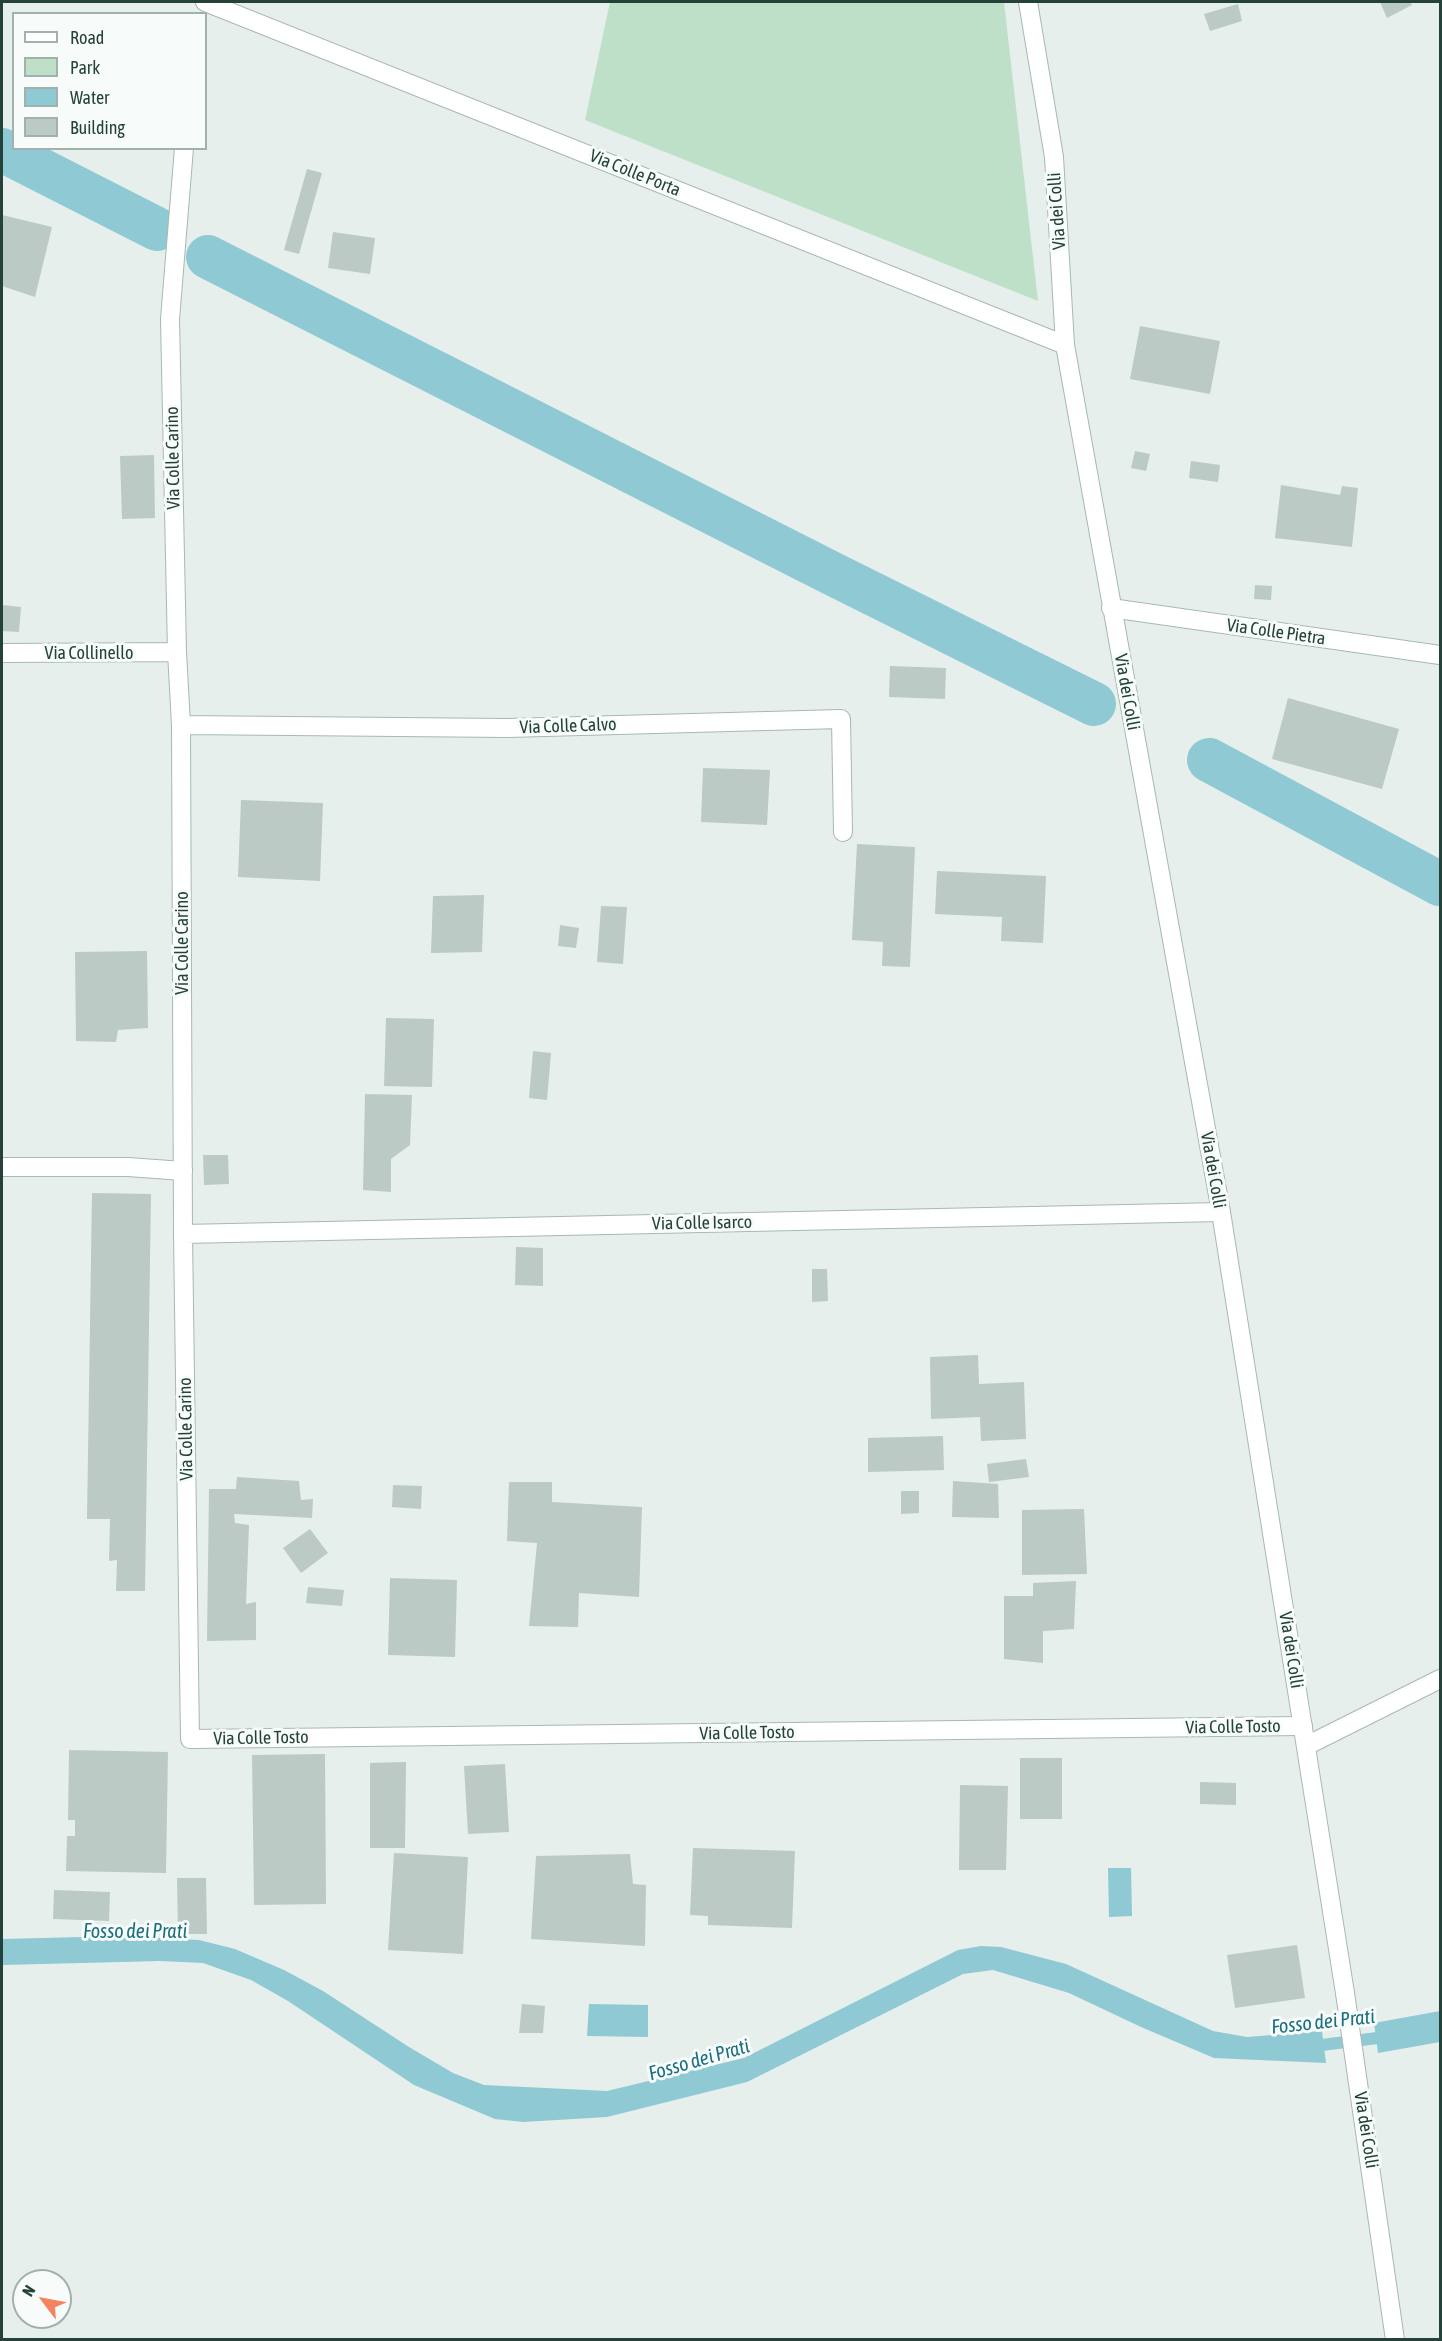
<!DOCTYPE html>
<html>
<head>
<meta charset="utf-8">
<style>
  body { margin:0 }
  #map { position:relative; width:1442px; height:2341px; overflow:hidden; background:#e6efeb; font-family:"Asap Condensed",sans-serif }
  canvas { display:block }
  .frame { position:absolute; inset:0; border:3px solid #24423a; pointer-events:none }
  .legend { position:absolute; left:12px; top:12px; width:195px; height:138px; box-sizing:border-box; background:#f7fbf9; border:2px solid #a3b1ad; margin:0; padding:8px 10px; list-style:none; font-size:18px; color:#24423a }
  .legend li { display:flex; align-items:center; gap:12px; height:30px }
  .legend b { width:30px; border:2px solid #a3b1ad }
  .north { position:absolute; left:12px; top:2269px; width:60px; height:60px; box-sizing:border-box; background:#f7fbf9; border:2px solid #a3b1ad; border-radius:50%; rotate:302deg; font-size:16px; font-weight:700; line-height:24px; text-align:center; color:#24423a }
  .north::after { content:''; display:block; margin:auto; width:21px; height:27px; background:#f4845f; clip-path:polygon(50% 0,100% 100%,50% 72%,0 100%) }
</style>
</head>
<body>
<div id="map">
<canvas width="1442" height="2341"></canvas>
<div class="frame"></div>
<ul class="legend">
<li><b style="height:8px;background:#fff"></b>Road</li>
<li><b style="height:16px;background:#bfe0c8"></b>Park</li>
<li><b style="height:16px;background:#8ec9d4"></b>Water</li>
<li><b style="height:16px;background:#bbcac4"></b>Building</li>
</ul>
<div class="north">N</div>
</div>
<script>
const ctx = document.querySelector('canvas').getContext('2d');
ctx.lineJoin = 'round';
function paint(path, color) { ctx.fillStyle = color; ctx.fill(path, 'evenodd'); }
const poly = rows => new Path2D(rows.map(r => 'M' + r).join(''));
function strokePath(path, color, width, dash) { ctx.strokeStyle = color; ctx.lineWidth = width; ctx.lineCap = dash ? 'butt' : 'round'; ctx.setLineDash(dash || []); ctx.stroke(path); }
function write(font, color, halo, rows, align = 'center') {
  ctx.font = font + ' "Asap Condensed",sans-serif'; ctx.lineWidth = 6; ctx.setLineDash([]); ctx.textBaseline = 'middle'; ctx.strokeStyle = halo; ctx.fillStyle = color; for (const [text, x, y, turn = 0] of rows) {
    ctx.save(); ctx.translate(x, y); ctx.rotate((+turn || 0) * Math.PI / 180); ctx.textAlign = isNaN(turn) ? turn : align; if (halo) ctx.strokeText(text, 0, 0); ctx.fillText(text, 0, 0); ctx.restore();
  }
}
const green = poly([
  [610,2,1004,2,1038,301,585,120]
]);
const water = poly([
  [1108,1868,1131,1868,1132,1916,1109,1917],
  [121,1936,199,1940,235,1949,284,1970,323,1991,409,2047,453,2073,484,2085,607,2091,744,2058,958,1950,981,1946,1001,1947,1066,1964,1213,2031,1247,2037,1322,2031,1326,2063,1214,2058,1141,2027,1069,1993,993,1970,963,1974,747,2082,607,2117,523,2122,495,2119,414,2085,288,2001,251,1980,203,1963,160,1961,2,1965,2,1939],
  [589,2004,648,2005,648,2037,587,2036],
  [1440,2011,1440,2042,1378,2053,1374,2023]
]);
const stream = poly([
  [1306,2047,1393,2036]
]);
const canal = poly([
  [2,150,157,229],
  [208,257,833,574,1094,704],
  [1209,760,1440,884]
]);
const building = poly([
  [1380,2,1410,2,1412,5,1387,18],
  [1238,4,1242,21,1210,31,1204,14],
  [307,169,322,173,299,254,284,250],
  [2,215,52,227,35,297,2,286],
  [333,232,375,238,370,274,328,268],
  [1140,326,1220,341,1210,394,1130,379],
  [1135,451,1150,454,1146,471,1131,468],
  [154,455,155,518,122,519,120,456],
  [1191,461,1220,465,1218,482,1189,478],
  [1281,485,1340,495,1342,486,1358,488,1352,547,1275,538],
  [1255,585,1272,586,1271,600,1254,599],
  [2,605,21,607,19,632,2,631],
  [890,666,946,668,945,699,889,697],
  [1288,698,1399,729,1382,789,1272,759],
  [703,768,770,770,767,825,701,822],
  [241,800,323,803,320,881,238,877],
  [857,844,915,847,910,967,882,966,883,942,852,940],
  [937,871,1046,876,1043,943,1001,941,1002,917,935,914],
  [484,895,482,952,431,953,433,896],
  [601,906,627,907,623,964,597,962],
  [560,925,579,928,576,948,558,946],
  [147,951,148,1028,118,1030,116,1042,76,1041,75,952],
  [386,1018,434,1019,432,1087,384,1086],
  [533,1051,551,1053,547,1100,529,1098],
  [365,1094,412,1095,410,1145,391,1159,391,1192,363,1190],
  [203,1155,228,1155,229,1184,204,1185],
  [92,1193,151,1194,145,1591,116,1591,117,1560,109,1561,110,1519,87,1519],
  [516,1247,543,1248,543,1286,515,1285],
  [812,1269,827,1269,828,1301,812,1302],
  [978,1355,979,1384,1024,1382,1026,1439,981,1441,980,1417,931,1419,930,1357],
  [943,1436,944,1470,868,1472,868,1438],
  [1026,1459,1029,1477,989,1482,987,1464],
  [237,1477,299,1481,301,1500,313,1499,312,1518,234,1514,235,1523,249,1525,246,1604,256,1602,256,1640,207,1641,209,1489,236,1489],
  [953,1481,998,1484,999,1518,952,1517],
  [509,1482,552,1482,552,1502,642,1507,639,1597,579,1593,578,1627,529,1626,537,1543,507,1541],
  [393,1485,422,1486,421,1509,392,1507],
  [901,1491,919,1491,919,1513,901,1514],
  [1084,1509,1087,1574,1022,1575,1022,1510],
  [310,1529,328,1553,301,1573,283,1548],
  [390,1578,457,1580,455,1657,388,1655],
  [1076,1581,1074,1629,1043,1631,1043,1663,1004,1659,1004,1596,1033,1596,1033,1583],
  [308,1587,344,1590,342,1606,306,1603],
  [69,1750,168,1752,166,1873,66,1871,67,1836,75,1836,75,1820,68,1820],
  [325,1754,326,1904,254,1905,252,1755],
  [1020,1758,1062,1758,1062,1819,1020,1819],
  [406,1762,405,1848,370,1848,370,1763],
  [505,1764,509,1832,468,1834,464,1766],
  [1200,1782,1236,1783,1236,1805,1200,1804],
  [960,1785,1008,1786,1006,1870,959,1870],
  [693,1848,795,1851,792,1928,708,1925,708,1916,690,1915],
  [394,1853,468,1857,463,1954,388,1950],
  [630,1854,633,1884,646,1885,645,1946,531,1939,536,1856],
  [177,1878,206,1878,207,1934,178,1934],
  [54,1890,110,1892,109,1921,53,1919],
  [1297,1945,1305,1998,1235,2008,1227,1955],
  [522,2004,545,2006,543,2033,519,2033]
]);
const lane = poly([
  [1028,2,1054,157,1065,345,1221,1212,1345,1993],
  [2,1167,128,1167,183,1171],
  [1306,1746,1440,1679]
]);
const street = poly([
  [205,2,1065,345],
  [184,148,170,319,177,652,181,725,183,1234,190,1739,1303,1726],
  [1111,608,1440,655],
  [2,653,177,652],
  [181,725,507,728,841,719,843,832],
  [183,1234,1221,1212],
  [1345,1993,1395,2340]
]);
const streetNames = [
  ["Via Colle Porta",635,173,22],
  ["Via dei Colli",1057,211,-94],
  ["Via Colle Carino",173,458,-91],
  ["Via Colle Pietra",1276,632,8],
  ["Via Collinello",89,653],
  ["Via dei Colli",1127,692,80],
  ["Via Colle Calvo",568,726,-2],
  ["Via Colle Carino",182,943,-90],
  ["Via dei Colli",1213,1170,80],
  ["Via Colle Isarco",702,1223,-1],
  ["Via Colle Carino",186,1429,-91],
  ["Via dei Colli",1291,1650,81],
  ["Via Colle Tosto",1233,1727,-1],
  ["Via Colle Tosto",747,1733,-1],
  ["Via Colle Tosto",261,1738,-1],
  ["Via dei Colli",1366,2130,81]
];
const waterNames = [
  ["Fosso dei Prati",135,1932],
  ["Fosso dei Prati",1323,2022,-6],
  ["Fosso dei Prati",699,2060,-16]
];
paint(green, '#bfe0c8');
paint(water, '#8ec9d4');
strokePath(stream, '#8ec9d4', 12);
strokePath(canal, '#8ec9d4', 44);
paint(building, '#bbcac4');
strokePath(lane, '#a8b8b2', 20);
strokePath(street, '#a8b8b2', 20);
strokePath(lane, '#fff', 18);
strokePath(street, '#fff', 18);
write('18px', '#24423a', '#f7fbf9', streetNames);
write('italic 20px', '#1c6f80', '#f7fbf9', waterNames);
</script>
</body>
</html>
